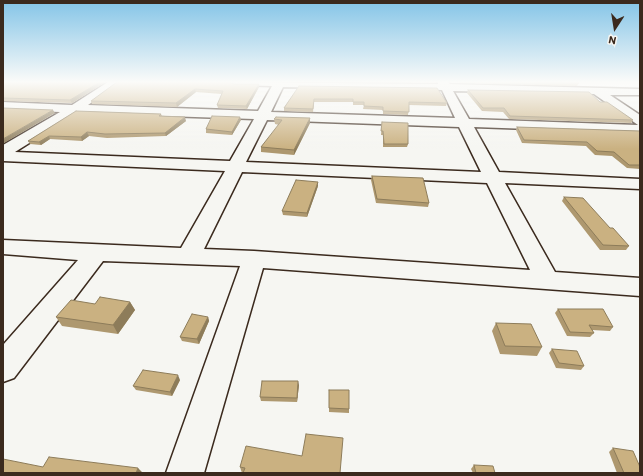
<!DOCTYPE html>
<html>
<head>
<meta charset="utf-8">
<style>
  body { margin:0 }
  #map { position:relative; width:643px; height:476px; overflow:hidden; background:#f6f6f2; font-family:Itim,sans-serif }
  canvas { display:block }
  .frame { position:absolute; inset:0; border:4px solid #3b2a1e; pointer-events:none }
  .north { position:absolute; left:595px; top:8px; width:40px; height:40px; -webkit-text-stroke:3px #f6f6f2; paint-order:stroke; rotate:192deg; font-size:11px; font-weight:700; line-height:16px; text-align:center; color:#3b2a1e }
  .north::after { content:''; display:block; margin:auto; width:14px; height:18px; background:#3b2a1e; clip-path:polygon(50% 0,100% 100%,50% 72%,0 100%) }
</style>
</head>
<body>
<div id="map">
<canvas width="643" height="476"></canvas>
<div class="frame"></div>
<div class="north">N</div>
</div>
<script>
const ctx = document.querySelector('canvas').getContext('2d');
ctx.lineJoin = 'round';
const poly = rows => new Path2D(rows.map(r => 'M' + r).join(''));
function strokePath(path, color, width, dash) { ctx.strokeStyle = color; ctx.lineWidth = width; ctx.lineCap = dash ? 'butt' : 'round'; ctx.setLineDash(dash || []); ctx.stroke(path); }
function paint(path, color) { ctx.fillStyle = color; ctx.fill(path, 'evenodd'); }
const minor = poly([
  [108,82,120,82,88,105,258,111,272,86,235,85,231,84,230,82,438,84,438,82,448,82,450,84,640,89,640,95,610,95,640,115,640,133,474,127,499,172,640,179,640,189,505,183,555,272,640,278,640,296,263,268,204,473,166,473,240,266,103,261,14,378,3,382,3,345,78,260,3,254,3,240,181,248,225,171,3,161,3,145,60,112,3,110,3,102,72,105,108,82],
  [283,87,442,90,455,118,271,112,283,87],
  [453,91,594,94,638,125,469,119,453,91],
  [77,113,254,119,230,161,15,152,77,113],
  [267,120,459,127,481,172,246,162,267,120],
  [242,172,487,183,530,270,254,251,204,249,242,172]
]);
const wall = poly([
  [3,82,104,82,104,83,72,103,3,101],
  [459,82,578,82,579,83,577,86,459,83],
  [234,84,259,87,247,109,218,108,217,105,222,94,196,92,177,107,92,104,91,101],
  [299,86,447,103,446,106,409,105,408,115,383,114,383,110,363,109,364,105,353,105,353,102,314,102,313,112,284,111,284,108],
  [468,90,600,102,633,120,631,123,509,119,503,112,482,111,467,93],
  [76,111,161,114,162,116,186,121,166,136,107,138,89,136,82,141,50,139,41,145,30,144,28,141],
  [274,119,310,123,294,155,261,152,261,147,279,125,275,124],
  [241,120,232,135,206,133,206,129],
  [382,122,408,144,407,147,383,147,383,135,381,135],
  [517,127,640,131,640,169,627,168,612,156,595,155,586,146,522,143,516,130],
  [372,176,429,203,428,207,376,203,371,180],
  [318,186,307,217,283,215,282,211],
  [564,197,610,228,629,246,626,250,600,250,562,201],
  [130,302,135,310,118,334,62,326,56,317,95,304],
  [558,309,613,327,610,331,592,330,594,333,590,337,567,336,555,313],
  [208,317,209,321,199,344,182,341,180,337],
  [496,323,542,347,537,356,500,354,492,331],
  [552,349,584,366,581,370,556,368,549,353],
  [180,380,172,396,136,390,133,386],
  [299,385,297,402,261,401,260,397],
  [329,390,349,409,349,413,329,412],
  [613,448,640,473,617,473,609,452],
  [474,465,495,473,473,473,471,469],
  [240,467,340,473,242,473]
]);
const shadedWall = poly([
  [100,82,104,82,104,83,72,103,70,100],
  [259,84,259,87,247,109,246,106],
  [195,89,196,92,177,107,176,103],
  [53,110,55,113,4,143,3,141,3,139],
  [185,117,186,121,166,136,165,133],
  [240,117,241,120,232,135,232,132],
  [310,118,310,123,294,155,294,150],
  [87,132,89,136,82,141,81,137],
  [49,136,50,139,41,145,39,142],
  [318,182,318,186,307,217,307,213],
  [130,302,135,310,118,334,113,325],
  [208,317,209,321,199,344,197,339],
  [178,375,180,380,172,396,170,392],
  [298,381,299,385,297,402,297,398],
  [138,468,143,473,136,473]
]);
const building = poly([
  [3,82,100,82,70,100,3,98,3,82],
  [117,82,229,82,234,84,259,84,246,106,217,105,223,91,195,89,176,103,91,101,117,82],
  [536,82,578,82,579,83,536,82],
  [299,86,437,88,447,103,409,102,409,112,383,111,383,107,364,106,364,102,353,102,353,99,314,99,313,109,284,108,299,86],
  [468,90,589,92,600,102,607,102,633,120,510,116,504,108,483,108,468,90],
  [3,108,53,110,3,139,3,108],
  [76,111,161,114,159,116,185,117,165,133,105,134,87,132,81,137,49,136,39,142,28,141,76,111],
  [212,116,240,117,232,132,206,129,212,116],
  [276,117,310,118,294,150,261,147,282,120,274,119,276,117],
  [382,122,408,123,408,144,384,144,383,131,381,131,382,122],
  [517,127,640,131,640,165,629,165,614,152,597,151,587,142,524,140,517,127],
  [372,176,423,178,429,203,377,199,372,176],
  [296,180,318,182,307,213,282,211,296,180],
  [564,197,583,198,610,228,613,228,629,246,603,245,564,197],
  [100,297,130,302,113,325,56,317,71,300,95,304,100,297],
  [558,309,603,309,613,327,589,325,594,333,570,332,558,309],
  [192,314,208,317,197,339,180,337,192,314],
  [496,323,531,324,542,347,505,346,496,323],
  [552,349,577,351,584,366,559,363,552,349],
  [143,370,178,375,170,392,133,386,143,370],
  [262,381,298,381,297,398,260,397,262,381],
  [329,390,349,390,349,409,329,408,329,390],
  [306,434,343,438,340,473,243,473,245,468,240,467,246,446,302,456,306,434],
  [613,448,633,451,640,467,640,473,624,473,613,448],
  [49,457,138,468,136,473,3,473,3,459,43,467,49,457],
  [474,465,493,466,495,473,476,473,474,465]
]);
strokePath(minor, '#3b2a1e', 3);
paint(minor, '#f6f6f2');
paint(wall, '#ae986f');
paint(shadedWall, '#8d7c5a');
paint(building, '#cab181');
strokePath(building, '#8d7c5a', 1);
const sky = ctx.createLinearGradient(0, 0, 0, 149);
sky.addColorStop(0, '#83c4e7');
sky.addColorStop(0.55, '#fbfbf9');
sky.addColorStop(1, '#fbfbf900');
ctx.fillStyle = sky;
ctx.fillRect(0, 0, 643, 149);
</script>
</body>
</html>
